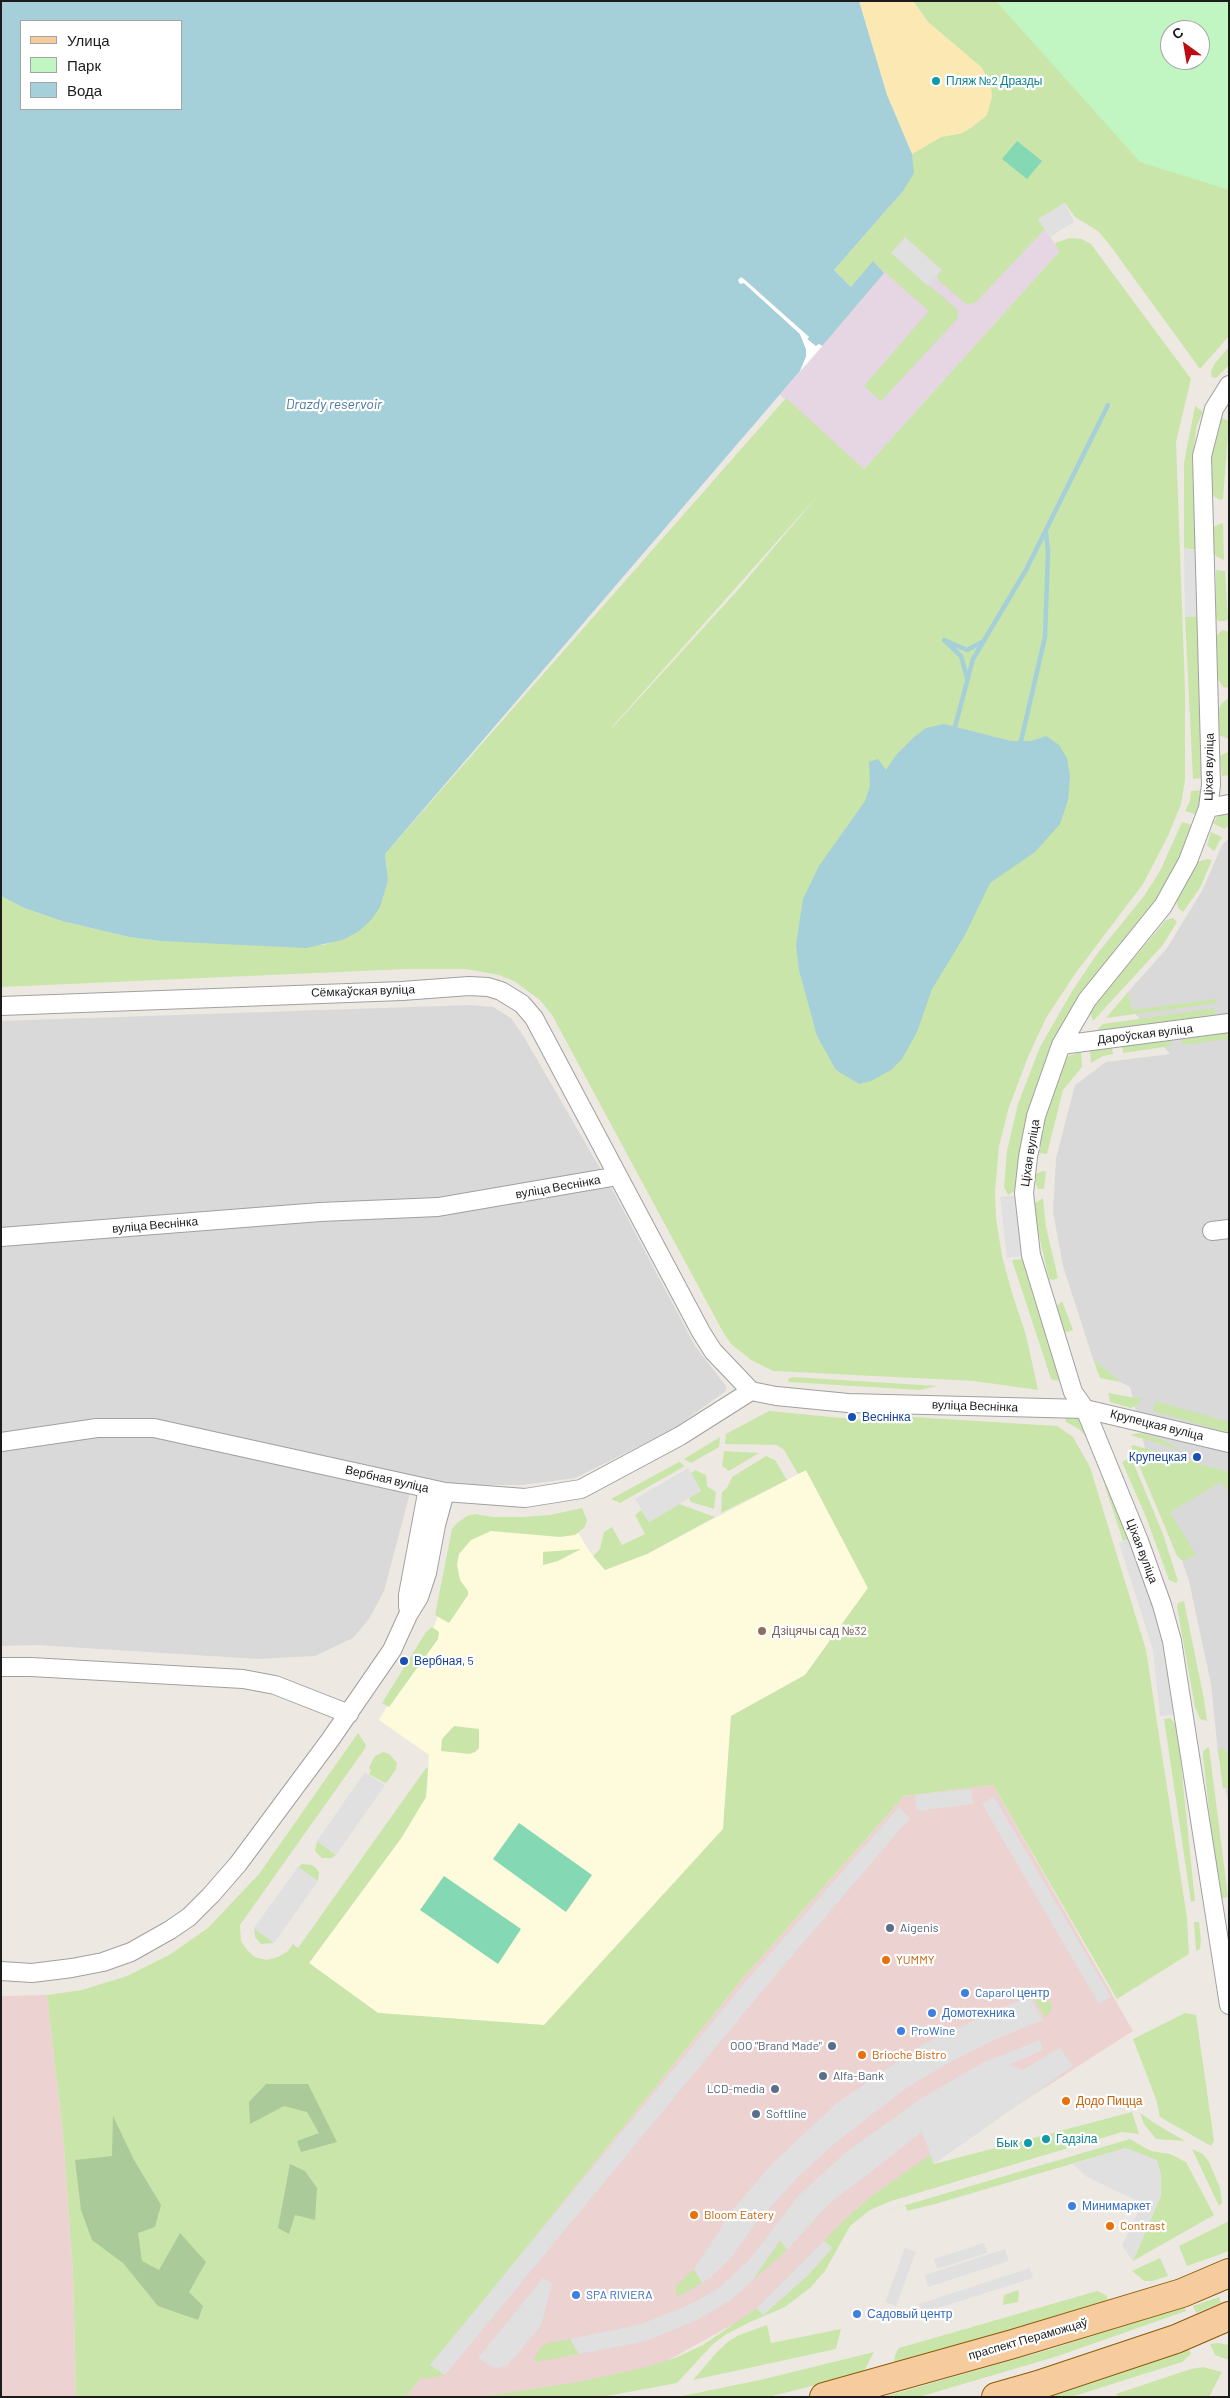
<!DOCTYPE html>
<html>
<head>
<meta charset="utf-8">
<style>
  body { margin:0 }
  #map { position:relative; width:1230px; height:2398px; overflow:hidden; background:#ede9e2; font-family:Barlow,sans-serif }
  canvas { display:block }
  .frame { position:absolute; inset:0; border:2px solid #1c1c1c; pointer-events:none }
  .legend { position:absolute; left:20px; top:20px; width:162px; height:90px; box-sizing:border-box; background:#fff; border:1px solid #a4a4a4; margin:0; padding:6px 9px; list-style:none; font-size:15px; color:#1c1c1c }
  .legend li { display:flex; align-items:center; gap:10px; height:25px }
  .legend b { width:25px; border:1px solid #a4a4a4 }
  .north { position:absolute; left:1160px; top:20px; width:50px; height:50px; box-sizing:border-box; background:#fff; border:1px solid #a4a4a4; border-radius:50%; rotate:328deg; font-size:14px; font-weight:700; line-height:20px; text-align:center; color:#1c1c1c }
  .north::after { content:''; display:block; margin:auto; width:18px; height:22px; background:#bd0b14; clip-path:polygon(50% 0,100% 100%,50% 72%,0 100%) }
</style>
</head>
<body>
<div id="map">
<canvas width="1230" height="2398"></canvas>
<div class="frame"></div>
<ul class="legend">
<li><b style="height:6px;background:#f6cc9e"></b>Улица</li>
<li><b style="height:14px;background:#c1f6c2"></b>Парк</li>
<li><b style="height:14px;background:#a5cfd9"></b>Вода</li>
</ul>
<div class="north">С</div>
</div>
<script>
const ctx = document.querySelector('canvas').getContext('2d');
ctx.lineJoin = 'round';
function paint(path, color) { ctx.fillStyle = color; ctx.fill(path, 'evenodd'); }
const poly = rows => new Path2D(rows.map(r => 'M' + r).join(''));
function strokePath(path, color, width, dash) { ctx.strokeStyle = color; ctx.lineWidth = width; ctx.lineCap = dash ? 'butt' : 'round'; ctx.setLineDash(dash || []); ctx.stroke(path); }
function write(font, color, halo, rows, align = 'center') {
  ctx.font = font + ' Barlow,sans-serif'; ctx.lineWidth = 4.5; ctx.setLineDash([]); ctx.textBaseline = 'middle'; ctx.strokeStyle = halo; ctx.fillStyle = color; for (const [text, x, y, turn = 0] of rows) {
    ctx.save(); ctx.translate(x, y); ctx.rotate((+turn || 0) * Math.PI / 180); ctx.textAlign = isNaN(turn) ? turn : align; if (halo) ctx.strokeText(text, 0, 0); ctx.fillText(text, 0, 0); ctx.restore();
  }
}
const residential = poly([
  [1229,838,1229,1807,1218,1753,1211,1684,1189,1581,1150,1469,1130,1387,1118,1381,1093,1359,1063,1266,1053,1212,1056,1158,1075,1085,1106,1062,1170,1054,1132,1010,1128,992,1167,948,1203,889,1222,845],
  [469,1005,493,1007,511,1018,524,1037,612,1189,695,1346,726,1386,726,1391,670,1431,575,1478,522,1485,468,1485,414,1478,384,1591,369,1619,353,1638,315,1656,257,1659,37,1645,1,1646,1,1021]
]);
const commercial = poly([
  [993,1785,1133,2031,873,2198,850,2226,748,2316,654,2368,535,2397,406,2397,743,1978,904,1796],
  [47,1995,63,2133,73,2272,76,2397,1,2397,1,1996]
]);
const industrial = poly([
  [912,154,961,156,1038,219,1060,251,864,469,780,395,822,347,913,163]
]);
const education = poly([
  [806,1470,868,1588,805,1675,731,1716,723,1829,544,2025,378,2013,309,1963,402,1837,427,1790,429,1755,379,1720,435,1624,449,1584,456,1548,489,1522,568,1515,589,1551,605,1570,647,1554]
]);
const grass = poly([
  [913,1,1229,1,1229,336,1200,369,1109,244,1098,231,1075,217,1065,203,1038,219,1045,229,975,303,966,304,938,280,937,276,905,238,891,253,957,309,958,318,881,401,864,386,929,311,873,262,851,287,834,270,903,191,913,163,912,154,941,137,962,133,972,127,987,115,982,68,928,22],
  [1170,30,1200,30,1200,60,1170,60],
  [1070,238,1082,239,1091,244,1191,379,1176,442,1185,690,1185,780,1181,804,1168,836,1143,884,1075,974,1046,1018,1028,1057,1009,1107,999,1146,995,1193,996,1218,1002,1256,1012,1293,1026,1335,1038,1390,974,1381,773,1371,751,1360,731,1344,723,1332,552,1015,540,1000,514,981,499,975,466,969,406,969,1,987,1,896,24,908,62,921,129,937,160,941,324,945,358,932,387,867,385,854,786,398,864,469,1059,252,1055,243],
  [820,493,737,591,612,728,612,727],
  [1229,347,1229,365,1216,378,1212,377,1211,372,1215,363],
  [1195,406,1203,412,1197,425,1192,459,1198,550,1184,548,1184,463],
  [1219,417,1229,421,1223,499,1220,500,1211,494,1210,478,1212,445],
  [1223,523,1224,560,1216,556,1214,553,1212,531,1215,526],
  [1216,570,1225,571,1228,619,1225,621,1218,621,1216,618],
  [1200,616,1205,778,1193,779,1185,617],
  [1222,630,1229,632,1229,688,1223,687,1218,679,1216,636],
  [1229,698,1229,739,1219,735,1217,712,1222,703],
  [1229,751,1229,775,1222,776,1220,756],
  [1205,790,1197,815,1185,811,1190,801,1191,791],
  [1229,811,1229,826,1224,829,1213,823,1217,817],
  [1182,822,1195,826,1169,883,1049,1055,1040,1076,1022,1139,1016,1190,1008,1195,1004,1187,1007,1151,1018,1104,1040,1047,1071,993,1097,954,1144,896,1160,871],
  [1211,832,1222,837,1214,851,1207,845],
  [1208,859,1212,860,1200,888,1183,912,1178,908,1176,899,1197,862],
  [1173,918,1177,922,1162,946,1093,1021,1090,1013,1098,1001,1166,920],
  [1128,992,1132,1010,1216,999,1217,1003,1106,1018],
  [1215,1008,1216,1017,1101,1033,1096,1031,1103,1024],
  [1229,1030,1229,1039,1182,1045,1182,1036],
  [1171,1037,1171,1046,1123,1053,1122,1045],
  [1112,1047,1113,1054,1103,1056,1091,1063,1090,1051],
  [1081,1052,1082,1067,1063,1090,1047,1154,1039,1153,1040,1137,1050,1094,1068,1056],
  [1043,1171,1046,1172,1044,1189,1038,1189,1034,1179,1036,1174],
  [1043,1198,1046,1227,1058,1278,1053,1280,1049,1279,1036,1223,1035,1203],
  [1023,1259,1033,1296,1063,1376,1057,1381,1051,1379,1012,1260],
  [1062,1301,1073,1330,1067,1332,1063,1331,1057,1311,1057,1306],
  [1093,1359,1121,1382,1100,1378],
  [793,1377,937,1386,920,1390,788,1382,789,1378],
  [1108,1393,1142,1399,1138,1405,1131,1408,1110,1402],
  [1155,1401,1229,1422,1229,1433,1153,1411],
  [769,1411,863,1420,864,1414,1057,1426,1073,1437,1090,1467,1146,1650,1187,1918,1189,1954,1117,1999,993,1785,904,1796,743,1978,431,2366,445,2375,423,2379,422,2377,406,2397,76,2397,73,2272,63,2133,47,1995,82,1990,127,1976,169,1955,208,1928,259,1874,358,1733,366,1745,364,1750,240,1925,241,1941,247,1950,255,1957,266,1960,278,1957,288,1951,293,1944,298,1948,426,1768,428,1768,426,1797,402,1837,309,1963,378,2013,544,2025,723,1829,731,1716,805,1675,868,1588,806,1470,798,1474,784,1450,777,1445,725,1444,726,1434],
  [1065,1416,1079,1416,1099,1460,1097,1462,1086,1437,1079,1429,1066,1422],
  [1139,1433,1161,1439,1183,1451,1130,1435],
  [720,1437,719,1447,691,1463,684,1459],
  [1133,1445,1229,1472,1229,1493,1221,1482,1170,1512,1196,1555,1186,1560,1181,1560,1177,1556,1131,1446],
  [724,1451,725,1451,759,1453,729,1471,722,1466],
  [766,1456,775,1460,787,1480,721,1513,722,1492,727,1488,732,1477],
  [1131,1457,1163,1534,1178,1581,1176,1583,1169,1580,1146,1517,1122,1462],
  [679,1462,685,1466,620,1503,611,1499],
  [695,1470,706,1475,707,1486,716,1492,714,1509,691,1502,689,1498,701,1491,691,1473],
  [1101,1474,1133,1538,1123,1541],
  [679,1504,715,1517,647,1554,605,1570,593,1556,600,1549,604,1532,612,1527,622,1545,645,1534,635,1515,641,1510,649,1522],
  [582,1508,587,1520,585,1527,575,1535,560,1537,491,1531,471,1540,459,1554,457,1565,460,1580,468,1591,468,1595,449,1623,435,1615,452,1529,457,1523,467,1516,475,1514,494,1517,523,1517,550,1515],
  [581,1549,558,1561,543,1565,543,1552],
  [1184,1601,1204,1699,1207,1721,1200,1719,1195,1707,1177,1607,1178,1603],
  [432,1627,439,1632,438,1639,389,1707,382,1703,426,1632],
  [1170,1718,1177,1725,1195,1901,1191,1902,1164,1719],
  [454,1726,479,1729,479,1748,475,1752,470,1754,441,1751,442,1739],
  [1209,1747,1228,1897,1219,1899,1203,1757,1203,1751],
  [1224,1748,1229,1758,1229,1786,1223,1789,1218,1750],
  [383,1752,389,1754,397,1763,396,1769,388,1781,385,1783,369,1774,371,1771,369,1767,375,1756],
  [317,1841,336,1855,332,1858,322,1858,315,1851],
  [302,1864,312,1865,316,1868,319,1872,318,1881,298,1867],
  [1194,1922,1199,1922,1201,1940,1200,1949,1196,1951],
  [254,1928,274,1943,261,1944,255,1937],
  [1033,1997,1048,2000,1052,2005,1051,2011,1045,2017],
  [1185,2013,1196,2015,1214,2141,1211,2146,1160,2117,1156,2099,1133,2039],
  [1132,2112,1139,2134,1122,2132,891,2201,870,2210,850,2226,825,2271,810,2288,785,2307,748,2323,725,2335,712,2345,677,2383,602,2397,479,2397,578,2382,646,2367,675,2358,703,2345,757,2308,763,2315,808,2275,832,2248,824,2241,844,2220,873,2195,930,2155,934,2164],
  [1140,2113,1156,2124,1185,2141,1156,2139,1144,2124],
  [1130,2139,1151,2151,1170,2154,1186,2162,1214,2215,1133,2261,1161,2195,1126,2148,935,2204,907,2211,905,2205,874,2216,906,2205],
  [1192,2149,1203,2154,1209,2162,1220,2188,1222,2203,1219,2206],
  [1229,2221,1229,2251,1187,2266,1179,2246],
  [781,2240,787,2250,752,2281],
  [1160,2258,1168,2276,1152,2281,1144,2281,1132,2271],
  [694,2269,702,2283,677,2297,675,2287],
  [1019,2290,1018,2302,1003,2305,1004,2295],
  [1097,2291,1106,2295,1108,2300,902,2366,894,2363,895,2355,899,2348,906,2346],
  [1219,2297,1221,2303,1196,2313,1193,2306],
  [1183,2304,1186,2311,1058,2356,919,2397,883,2397,1055,2348],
  [767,2325,771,2343,841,2329,836,2349,693,2380,717,2352,729,2341,739,2335],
  [570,2339,579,2354,536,2362,534,2359,540,2348,548,2343],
  [1218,2343,1229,2345,1229,2360,1215,2355,1210,2344],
  [1189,2349,1191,2354,1182,2362,1071,2397,1046,2397],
  [874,2352,865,2369,859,2374,768,2397,677,2397,760,2380],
  [1203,2367,1222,2372,1209,2397,1118,2397,1116,2394,1191,2369]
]);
const forest = poly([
  [266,2084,308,2084,337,2142,301,2152,297,2141,319,2133,307,2112,284,2106,250,2124,249,2102],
  [113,2116,134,2160,161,2205,155,2227,138,2233,142,2261,159,2270,180,2233,206,2262,189,2292,203,2306,198,2320,158,2306,123,2263,92,2240,81,2210,75,2160,112,2156],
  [290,2164,305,2171,317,2188,315,2220,295,2215,289,2234,278,2228]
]);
const sand = poly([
  [859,1,913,1,928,22,982,68,991,86,992,97,987,115,972,127,962,133,941,137,912,154,887,95]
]);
const park = poly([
  [996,1,1229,1,1229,190,1140,162],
  [1170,30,1200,30,1200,60,1170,60]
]);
const pitch = poly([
  [1017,141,1042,161,1027,179,1002,159],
  [519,1823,592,1875,566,1912,493,1859],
  [444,1876,521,1929,498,1964,420,1910]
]);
const parking = poly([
  [1065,203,1074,222,1050,237,1038,219],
  [905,237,942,270,928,286,891,253],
  [1184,548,1198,551,1200,616,1185,617],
  [1020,1195,1026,1256,1007,1258,1000,1197],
  [688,1468,701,1491,649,1522,635,1499],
  [1133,1538,1165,1638,1179,1715,1160,1716,1153,1650,1119,1543],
  [365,1772,385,1785,336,1855,317,1841],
  [971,1789,973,1804,917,1811,915,1795],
  [994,1797,1111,1997,1099,2004,982,1804],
  [899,1807,910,1818,763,1990,445,2375,430,2365,748,1979],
  [298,1867,318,1881,274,1943,254,1928],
  [1029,1996,1043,2020,998,2038,950,2062,908,2087,871,2115,834,2144,798,2177,755,2224,731,2258,710,2278,702,2283,694,2269,734,2208,774,2162,837,2103,925,2043],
  [1040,2040,1043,2050,1009,2065,1022,2070,1060,2048,1073,2066,934,2164,922,2132,828,2205,787,2250,780,2240,752,2281,731,2300,697,2320,646,2341,579,2354,570,2339,642,2324,695,2302,720,2287,750,2259,799,2195,845,2153,920,2099,982,2063],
  [1126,2148,1157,2160,1161,2174,1161,2195,1133,2261,1122,2246,1142,2203,1087,2177,1073,2164],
  [824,2241,832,2248,808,2275,763,2315,757,2308],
  [984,2243,987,2253,937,2269,934,2259],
  [905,2248,916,2252,896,2306,885,2302],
  [1005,2249,1009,2261,928,2287,925,2275],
  [1030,2268,1033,2278,922,2313,919,2304],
  [543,2278,552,2283,541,2326,507,2366,494,2368,478,2358]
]);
const water = poly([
  [1,1,859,1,887,95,912,154,914,173,903,191,834,270,851,287,873,261,884,273,822,346,819,344,816,347,807,339,809,337,743,278,739,283,744,283,800,334,806,349,806,357,800,371,385,854,388,880,380,907,371,920,358,932,342,940,306,948,160,941,129,937,62,921,24,908,1,896],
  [21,21,181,21,181,109,21,109],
  [944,724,1011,741,1031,741,1046,736,1059,745,1067,758,1070,776,1068,800,1060,824,1035,852,990,883,965,935,932,989,917,1032,902,1059,891,1070,871,1081,859,1084,836,1070,817,1036,799,970,796,945,803,899,819,866,865,801,870,786,869,762,878,759,886,770,897,754,913,738,926,728]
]);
const pier = poly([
  [741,277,809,337,807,339,816,346,819,344,822,346,800,371,806,357,806,349,800,334,744,283,740,284,738,280]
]);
const stream = poly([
  [967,678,961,656,944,640,967,650,984,641],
  [955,727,973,659,1026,570,1108,405],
  [1021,741,1045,637,1048,552,1046,533]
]);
const minor = poly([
  [1229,385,1214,409,1202,456,1211,785,1208,808,1188,861,1163,906,1087,1000,1061,1045,1036,1116,1028,1157,1024,1193,1031,1255,1073,1392,1085,1409,1139,1541,1162,1605,1172,1641,1229,2005],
  [1208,808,1229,804],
  [1,1006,402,991,469,986,488,987,501,991,522,1004,534,1018,701,1332,713,1351,751,1391,776,1396,848,1403,1085,1409,1229,1443],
  [1061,1045,1229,1023],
  [1212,1231,1229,1229],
  [1,1237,320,1212,438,1207,618,1176],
  [1,1442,97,1428,154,1428,445,1492,525,1498,581,1489,680,1436,751,1391],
  [408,1607,408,1595,428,1488],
  [1,1667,31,1667,243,1679,275,1685,349,1714],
  [1,1971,32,1973,72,1968,103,1962,131,1952,170,1930,189,1917,211,1895,238,1864,330,1740,392,1650,408,1615,419,1597,427,1573,436,1525,445,1492]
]);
const primary = poly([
  [824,2397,1013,2344,1182,2293,1229,2273],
  [996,2397,1038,2385,1176,2339,1229,2316]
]);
const markers = [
  [936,81,5,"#0f9aa8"],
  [852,1417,5,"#1a4fb4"],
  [1197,1457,5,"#1a4fb4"],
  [762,1631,5,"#8d6e63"],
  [404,1661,5,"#1a4fb4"],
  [890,1928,5,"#5c6f8a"],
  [886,1960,5,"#e8710a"],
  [965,1993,5,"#3f7fe0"],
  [932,2013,5,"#3f7fe0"],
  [901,2031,5,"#3f7fe0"],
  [832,2046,5,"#5c6f8a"],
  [862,2055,5,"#e8710a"],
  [823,2076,5,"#5c6f8a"],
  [775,2089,5,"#5c6f8a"],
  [1066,2101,5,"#e8710a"],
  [756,2114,5,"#5c6f8a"],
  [1046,2139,5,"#0f9aa8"],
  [1028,2143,5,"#0f9aa8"],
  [1072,2206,5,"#3f7fe0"],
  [694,2215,5,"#e8710a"],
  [1110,2226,5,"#e8710a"],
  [576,2295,5,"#3f7fe0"],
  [857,2314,5,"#3f7fe0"]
];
const cultureNames = [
  ["Пляж №2 Дразды",946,81],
  ["Гадзіла",1056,2139],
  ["Бык",1018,2143,"right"]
];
const streetNames = [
  ["Ціхая вуліца",1209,767,-89],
  ["Сёмкаўская вуліца",363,991,-2],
  ["Дароўская вуліца",1145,1034,-7],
  ["Ціхая вуліца",1030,1153,-81],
  ["вуліца Веснінка",558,1187,-10],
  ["вуліца Веснінка",155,1225,-5],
  ["вуліца Веснінка",975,1406,2],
  ["Крупецкая вуліца",1157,1425,14],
  ["Вербная вуліца",387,1479,13],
  ["Ціхая вуліца",1142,1551,69],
  ["праспект Пераможцаў",1028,2339,-16]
];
const transitNames = [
  ["Веснінка",862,1417],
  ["Крупецкая",1187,1457,"right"],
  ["Вербная, 5",414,1661]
];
const educationNames = [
  ["Дзіцячы сад №32",772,1631]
];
const serviceNames = [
  ["Aigenis",900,1928],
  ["OOO \"Brand Made\"",822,2046,"right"],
  ["Alfa-Bank",833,2076],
  ["LCD-media",765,2089,"right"],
  ["Softline",766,2114]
];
const foodNames = [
  ["YUMMY",896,1960],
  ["Brioche Bistro",872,2055],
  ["Додо Пицца",1076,2101],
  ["Bloom Eatery",704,2215],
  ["Contrast",1120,2226]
];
const shopNames = [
  ["Caparol центр",975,1993],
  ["Домотехника",942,2013],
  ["ProWine",911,2031],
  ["Минимаркет",1082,2206],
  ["SPA RIVIERA",586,2295],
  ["Садовый центр",867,2314]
];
const waterNames = [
  ["Drazdy reservoir",334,404]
];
paint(residential, '#dad9d9');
paint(commercial, '#edd2d2');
paint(industrial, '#e6d5e3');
paint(education, '#fdfbdc');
paint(grass, '#cae5aa');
paint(forest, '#aaca99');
paint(sand, '#fbe8b3');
paint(park, '#c1f6c2');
paint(pitch, '#84d8b4');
paint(parking, '#e0e0e0');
paint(water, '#a5cfd9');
paint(pier, '#fff');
strokePath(stream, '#a5cfd9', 4.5);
strokePath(minor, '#a0a0a0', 20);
strokePath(primary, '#8c5a08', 30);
strokePath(minor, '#fff', 18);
strokePath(primary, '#f6cc9e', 28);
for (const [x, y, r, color] of markers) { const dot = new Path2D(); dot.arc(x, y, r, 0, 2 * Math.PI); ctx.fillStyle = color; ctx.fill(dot); strokePath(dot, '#fff', 2); }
write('12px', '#0d838f', '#fff', cultureNames, 'left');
write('12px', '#1c1c1c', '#fff', streetNames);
write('12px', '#164399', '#fff', transitNames, 'left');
write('12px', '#785e54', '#fff', educationNames, 'left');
write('12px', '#4e5e75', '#fff', serviceNames, 'left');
write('12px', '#c56008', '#fff', foodNames, 'left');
write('12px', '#366cbe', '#fff', shopNames, 'left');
write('italic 14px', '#4c7a9f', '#fff', waterNames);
</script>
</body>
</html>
